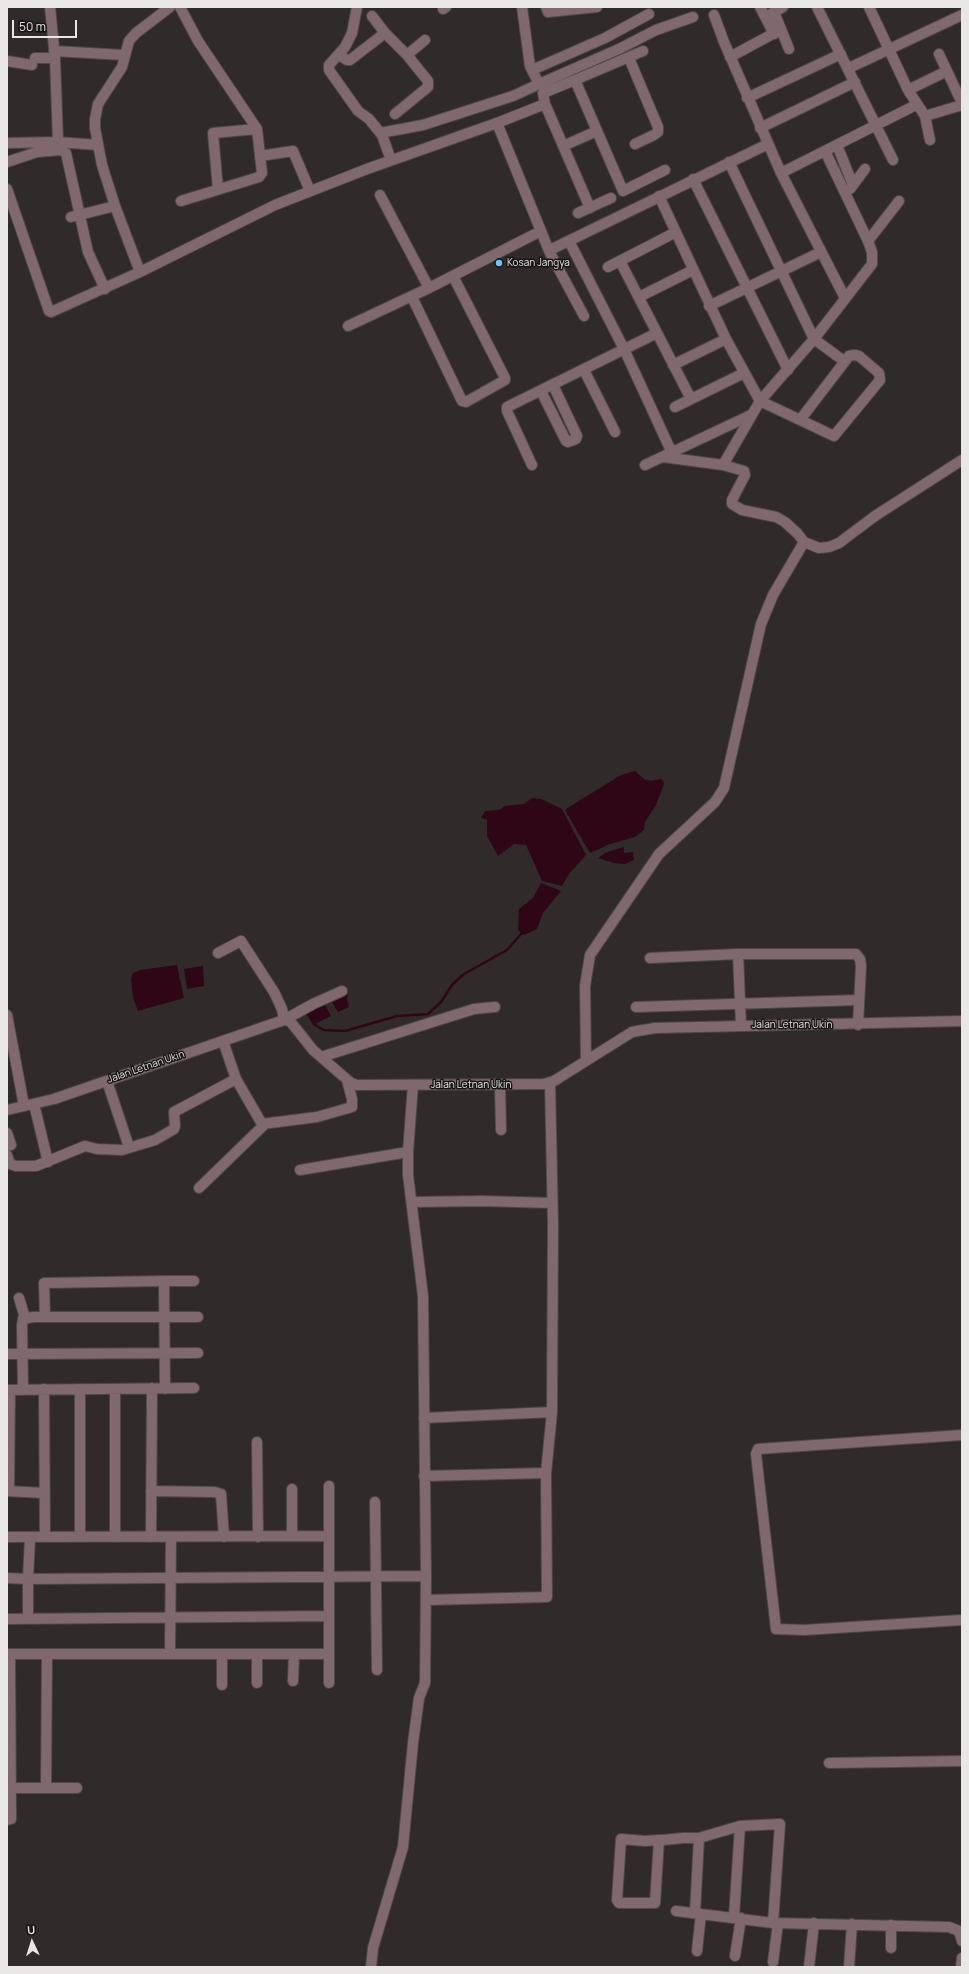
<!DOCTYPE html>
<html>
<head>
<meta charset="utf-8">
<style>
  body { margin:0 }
  #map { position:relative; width:969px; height:1974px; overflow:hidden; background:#302a2b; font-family:Manrope,sans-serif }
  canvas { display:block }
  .frame { position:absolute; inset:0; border:8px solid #e9e6e6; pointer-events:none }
  .north { position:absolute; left:12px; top:1922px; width:40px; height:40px; -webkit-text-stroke:3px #161314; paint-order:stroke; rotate:356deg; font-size:11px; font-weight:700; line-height:16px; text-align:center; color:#e9e6e6 }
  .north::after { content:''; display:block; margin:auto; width:14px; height:18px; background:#e9e6e6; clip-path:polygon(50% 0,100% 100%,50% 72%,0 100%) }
  .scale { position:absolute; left:12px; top:20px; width:65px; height:18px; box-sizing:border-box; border:2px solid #e9e6e6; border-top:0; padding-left:5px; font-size:12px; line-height:14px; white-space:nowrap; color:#e9e6e6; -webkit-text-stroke:3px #161314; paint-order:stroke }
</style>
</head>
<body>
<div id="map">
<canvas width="969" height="1974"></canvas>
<div class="frame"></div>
<div class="north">U</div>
<div class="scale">50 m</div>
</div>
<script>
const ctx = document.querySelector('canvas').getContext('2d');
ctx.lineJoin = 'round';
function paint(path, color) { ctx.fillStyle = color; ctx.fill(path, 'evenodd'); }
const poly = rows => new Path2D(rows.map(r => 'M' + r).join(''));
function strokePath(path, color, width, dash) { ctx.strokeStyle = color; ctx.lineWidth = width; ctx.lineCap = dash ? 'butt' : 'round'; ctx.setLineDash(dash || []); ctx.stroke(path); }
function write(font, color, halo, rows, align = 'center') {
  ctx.font = font + ' Manrope,sans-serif'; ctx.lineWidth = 3; ctx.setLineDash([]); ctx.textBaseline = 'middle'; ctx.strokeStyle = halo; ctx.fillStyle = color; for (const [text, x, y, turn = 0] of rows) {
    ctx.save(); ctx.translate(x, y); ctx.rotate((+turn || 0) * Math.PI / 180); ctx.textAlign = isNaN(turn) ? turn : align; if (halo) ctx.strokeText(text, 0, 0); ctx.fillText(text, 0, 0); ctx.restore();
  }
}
const water = poly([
  [635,771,644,779,651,781,660,779,663,780,664,784,656,805,645,822,644,830,635,837,610,844,590,853,566,812,566,809,621,775],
  [532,798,541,799,562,809,586,855,569,874,562,886,542,881,526,845,514,844,498,856,487,836,487,820,481,818,485,811,499,810,505,806,524,804],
  [624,847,624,853,633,852,634,860,625,864,613,863,598,858,605,853],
  [541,883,561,891,543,913,537,929,524,935,518,930,519,909,533,898],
  [177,965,184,998,138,1011,133,998,131,979,133,973,140,970],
  [203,966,204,986,187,989,184,969],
  [346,994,348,995,347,999,349,1007,338,1012,332,1002],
  [324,1003,331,1016,313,1025,305,1011]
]);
const stream = poly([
  [315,1025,324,1030,345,1031,397,1016,428,1014,441,1002,452,985,464,974,507,950,522,933]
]);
const minor = poly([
  [50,7,55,58,58,142],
  [180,7,198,41,257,129,262,173,259,177,181,201],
  [357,7,352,33,345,47,329,65,329,70,358,111,369,119,382,135,391,160],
  [522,7,530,66,539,84,619,49,656,30,693,17],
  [546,7,548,12,597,7],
  [760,7,774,34],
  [817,7,893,160],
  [869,7,908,90,925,116,930,140],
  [443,9,446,7],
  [774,12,789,49],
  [714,15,724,42,781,173,845,298],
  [769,15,783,7],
  [372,16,385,33],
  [54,51,124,55],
  [939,54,962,103],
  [339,55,347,60,350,60,385,33,407,55,428,81,428,87,395,114],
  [407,55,425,40],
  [730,57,780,30],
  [35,58,55,58],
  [629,58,658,127,658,132,654,135,635,144],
  [7,61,32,65],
  [849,68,962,15],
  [532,70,605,38,649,14],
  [575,80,643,51],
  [908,90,947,71],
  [747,98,841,54],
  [545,104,543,93,575,80,623,191,665,170],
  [925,116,962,105],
  [497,123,545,104,590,208],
  [760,128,855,82],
  [380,133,423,125,513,96,539,84],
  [7,143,58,142,98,145],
  [837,145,853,185],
  [563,146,597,131],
  [260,156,293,151,310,191],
  [7,162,37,152,61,150,66,153,88,252,105,289],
  [729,162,814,339,844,361],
  [781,173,916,105],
  [693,179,788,370],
  [7,189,49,311,51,312,140,272,275,205,367,169,497,123,541,231,429,288,380,195],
  [218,189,213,133,257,129],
  [850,189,865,169],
  [659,196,726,339,760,401,834,436,880,380,879,373,859,356,854,355,849,356,800,420],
  [578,213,611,198],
  [71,217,115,206],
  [541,231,549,251,584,316],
  [569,241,624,349,672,453],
  [868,241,899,201],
  [554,248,768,144],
  [620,261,691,399],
  [608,267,676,232],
  [140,272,115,206,102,165,95,128,95,119,98,104,122,67,129,41,136,33,170,7],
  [412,297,462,401,466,402,505,380,505,378,453,276],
  [639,297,693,270],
  [709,306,821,252],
  [348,326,429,288],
  [673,365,726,339],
  [584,370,615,432],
  [541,391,566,441,568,442,576,439,577,436,553,385],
  [675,407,744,373],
  [663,457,723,465,744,471,745,475,732,500,732,504,742,510,776,517,785,522,798,534,804,542],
  [532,465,507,411,507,407,657,333],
  [645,465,751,415],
  [723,465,760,401,814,339,872,264,872,252,868,241,825,151],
  [218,953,241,941,274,992,282,1009,284,1020,313,1004,342,991],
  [738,954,741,1025],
  [650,958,738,954,856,954,860,959,861,966,858,1025],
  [636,1007,859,1000],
  [7,1015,24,1106],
  [223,1041,236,1079,262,1124,317,1117,352,1107,352,1099,347,1080],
  [321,1057,474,1009,495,1007],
  [586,1060,585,986,590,955,659,854,715,802,724,788,761,624,773,595,804,542,819,548,829,547,839,543,875,516,962,460],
  [107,1081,129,1147],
  [500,1085,501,1130],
  [34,1104,48,1162],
  [7,1110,54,1099,284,1020,290,1021,313,1050,351,1083,357,1085,544,1084,554,1081,632,1032,655,1028,962,1021],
  [7,1133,11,1145,7,1146],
  [7,1155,10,1164,16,1166,36,1166,85,1146,97,1149,122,1150,155,1140,174,1129,175,1126,174,1112,236,1079],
  [300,1170,408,1152],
  [199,1188,265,1124],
  [413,1202,482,1201,552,1203],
  [164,1281,194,1281],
  [19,1298,25,1318,23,1319],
  [45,1317,44,1283,164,1281,165,1389],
  [7,1354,198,1353],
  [23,1389,22,1325,23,1319,33,1317,198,1317],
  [44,1389,45,1537],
  [80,1389,80,1537],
  [7,1390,194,1388],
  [424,1418,552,1412],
  [962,1435,758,1449,756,1454,776,1629,804,1630,962,1620],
  [257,1442,258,1537],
  [424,1476,546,1473],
  [292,1489,292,1536],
  [7,1491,44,1493],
  [9,1491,10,1390],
  [151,1491,215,1492,221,1494,224,1537],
  [375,1502,377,1670],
  [7,1537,329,1536],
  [115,1537,115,1389],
  [151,1537,152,1388],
  [30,1538,28,1579,426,1576],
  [7,1578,28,1579,28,1619],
  [426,1600,547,1597,546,1473,552,1412,553,1225,550,1082],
  [7,1619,329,1616],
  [7,1654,328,1654],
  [170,1654,171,1538],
  [293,1681,294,1654],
  [257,1683,257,1654],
  [329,1683,329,1486],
  [222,1685,222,1654],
  [829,1763,962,1761],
  [7,1788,77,1788],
  [46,1788,47,1654],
  [7,1820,11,1819,11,1816,10,1654],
  [659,1840,655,1903,619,1903,617,1900,621,1839,645,1841,659,1840,663,1840,683,1838,699,1838,740,1826,780,1824,773,1923],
  [676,1911,773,1923,949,1927,959,1931,962,1941],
  [695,1913,699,1838],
  [734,1917,740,1826],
  [891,1948,891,1925],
  [697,1951,701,1914],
  [735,1956,741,1918],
  [773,1962,778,1923],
  [371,1967,373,1948,403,1847,413,1743,419,1698,425,1683,426,1576,423,1296,408,1175,408,1152,413,1085],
  [809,1967,814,1923],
  [849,1967,852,1924],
  [961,1967,962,1958]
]);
const markers = [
  [499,263,4,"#75c0f6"]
];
const poiNames = [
  ["Kosan Jangya",507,263]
];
const streetNames = [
  ["Jalan Letnan Ukin",792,1025],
  ["Jalan Letnan Ukin",146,1067,-19],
  ["Jalan Letnan Ukin",471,1085]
];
paint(water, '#2e0615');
strokePath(stream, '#2e0615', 2.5);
strokePath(minor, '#4e4849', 12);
strokePath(minor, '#80696e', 10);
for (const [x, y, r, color] of markers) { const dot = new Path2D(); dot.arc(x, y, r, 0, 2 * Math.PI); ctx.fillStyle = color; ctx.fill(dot); strokePath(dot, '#161314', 1.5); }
write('10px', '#e9e6e6', '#161314', poiNames, 'left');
write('10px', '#e9e6e6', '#161314', streetNames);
</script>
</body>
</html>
